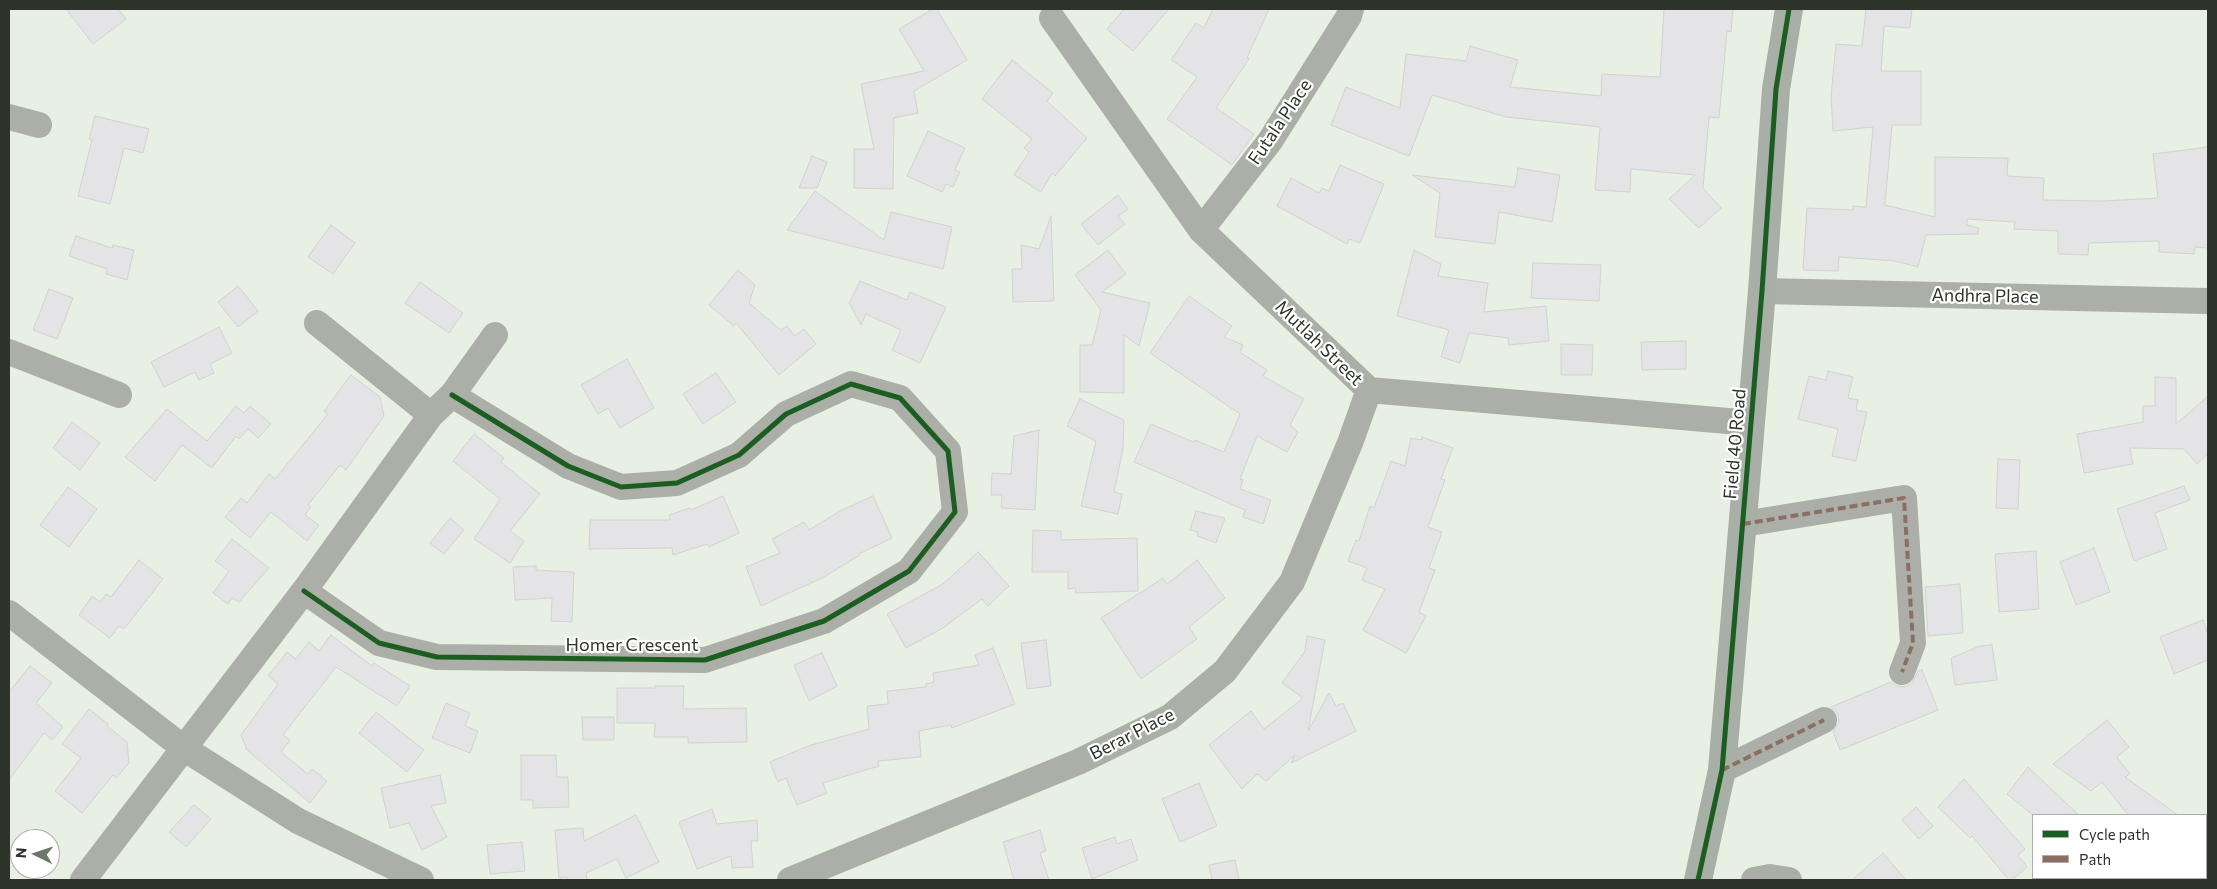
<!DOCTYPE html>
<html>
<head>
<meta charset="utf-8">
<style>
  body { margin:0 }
  #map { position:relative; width:2217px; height:889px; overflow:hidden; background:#e7f0e2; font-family:Commissioner,sans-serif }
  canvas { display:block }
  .frame { position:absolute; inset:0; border:10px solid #2e342a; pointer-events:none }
  .legend { position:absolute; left:2032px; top:814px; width:175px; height:65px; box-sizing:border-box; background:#fff; border:1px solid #abaeaa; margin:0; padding:6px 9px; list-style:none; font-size:15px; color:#2e342a }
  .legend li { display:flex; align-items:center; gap:10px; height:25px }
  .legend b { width:25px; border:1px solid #abaeaa }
  .north { position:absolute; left:10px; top:829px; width:50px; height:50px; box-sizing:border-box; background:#fff; border:1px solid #abaeaa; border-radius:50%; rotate:274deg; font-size:14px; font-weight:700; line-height:20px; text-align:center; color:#2e342a }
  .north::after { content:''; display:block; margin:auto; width:18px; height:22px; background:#6f766a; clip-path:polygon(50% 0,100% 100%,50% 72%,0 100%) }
</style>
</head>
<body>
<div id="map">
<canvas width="2217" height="889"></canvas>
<div class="frame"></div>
<ul class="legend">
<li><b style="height:6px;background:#1b5e20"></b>Cycle path</li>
<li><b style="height:6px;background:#8d6e63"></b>Path</li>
</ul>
<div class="north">N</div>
</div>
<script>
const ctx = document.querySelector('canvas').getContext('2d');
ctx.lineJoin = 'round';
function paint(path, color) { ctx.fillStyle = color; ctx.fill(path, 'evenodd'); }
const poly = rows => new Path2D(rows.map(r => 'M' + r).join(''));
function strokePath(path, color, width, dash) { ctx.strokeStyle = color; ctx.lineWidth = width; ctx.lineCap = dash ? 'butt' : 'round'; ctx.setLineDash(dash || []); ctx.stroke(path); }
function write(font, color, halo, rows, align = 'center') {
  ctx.font = font + ' Commissioner,sans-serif'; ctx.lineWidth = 4.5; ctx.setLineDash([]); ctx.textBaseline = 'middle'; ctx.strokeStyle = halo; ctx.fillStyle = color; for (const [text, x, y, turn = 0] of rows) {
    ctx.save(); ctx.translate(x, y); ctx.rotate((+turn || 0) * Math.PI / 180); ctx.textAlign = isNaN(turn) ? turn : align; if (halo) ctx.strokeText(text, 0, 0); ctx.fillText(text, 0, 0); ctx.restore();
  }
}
const building = poly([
  [66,9,118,9,126,19,93,44,66,9],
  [933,9,937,9,967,60,914,91,918,113,894,118,893,189,854,188,854,149,874,149,861,84,924,71,899,29,933,9],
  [1124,9,1169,9,1133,51,1107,29,1124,9],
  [1213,9,1269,9,1247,58,1249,59,1216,108,1254,134,1232,165,1167,119,1197,77,1171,60,1196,23,1204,28,1213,9],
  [1664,9,1733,9,1731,32,1727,31,1719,118,1709,117,1703,188,1721,208,1699,228,1669,199,1695,175,1631,169,1630,192,1595,190,1600,127,1506,117,1432,95,1409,156,1331,125,1346,87,1400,108,1406,54,1466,61,1470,46,1518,60,1510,87,1601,96,1602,74,1660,77,1664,9],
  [1866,9,1912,9,1910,28,1884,26,1881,71,1921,71,1921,125,1892,125,1885,205,1935,217,1935,157,2008,158,2007,176,2044,178,2043,200,2104,201,2158,198,2153,154,2208,147,2208,248,2195,247,2194,254,2159,252,2159,241,2089,243,2088,255,2058,254,2058,231,2014,229,2015,222,1967,219,1967,225,1979,228,1978,234,1926,235,1918,267,1895,261,1839,257,1838,271,1803,270,1807,208,1853,210,1853,206,1866,207,1873,127,1833,131,1831,97,1836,44,1862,46,1866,9],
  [1012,60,1053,93,1047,101,1087,138,1055,176,1052,173,1041,192,1014,175,1029,152,1024,148,1032,139,982,99,1012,60],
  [95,116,149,129,143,153,124,148,110,204,78,196,92,140,89,139,95,116],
  [928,131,965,148,955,170,960,172,953,187,946,184,942,192,907,176,928,131],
  [812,156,827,162,817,188,799,188,812,156],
  [1340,165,1384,184,1360,243,1349,239,1347,244,1277,206,1291,178,1319,193,1322,188,1329,191,1340,165],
  [1518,168,1560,175,1552,222,1499,212,1495,244,1435,237,1440,193,1412,175,1515,187,1518,168],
  [815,191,884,240,891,212,952,227,943,269,787,230,815,191],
  [1118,195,1128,209,1118,216,1125,224,1098,245,1081,224,1118,195],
  [1051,216,1054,301,1013,302,1012,269,1022,269,1021,245,1039,249,1051,216],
  [331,225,355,243,333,274,308,257,331,225],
  [76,236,112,248,113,245,134,250,127,280,106,274,107,269,69,256,76,236],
  [1108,250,1126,274,1102,292,1150,303,1139,346,1124,335,1124,393,1080,392,1080,345,1092,345,1101,310,1075,275,1108,250],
  [1414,250,1441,264,1438,276,1488,283,1484,312,1546,306,1549,341,1509,345,1508,338,1469,333,1460,363,1441,357,1449,330,1397,316,1414,250],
  [1533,263,1601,265,1599,301,1531,298,1533,263],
  [738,270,755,285,749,303,781,330,787,326,795,336,804,329,816,344,779,375,736,323,734,326,709,305,738,270],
  [860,281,907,300,910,292,946,307,920,363,892,350,901,330,866,314,861,325,849,303,860,281],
  [420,282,463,313,449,333,405,303,420,282],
  [238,286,258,311,238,327,218,302,238,286],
  [49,289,73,298,57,339,33,330,49,289],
  [1189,296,1232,326,1224,337,1243,345,1240,352,1267,370,1263,376,1304,399,1290,425,1298,432,1287,452,1257,436,1240,479,1243,480,1240,489,1271,500,1263,524,1243,517,1245,510,1134,462,1151,424,1193,442,1195,440,1224,452,1240,414,1150,353,1189,296],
  [219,327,232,353,210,364,214,373,199,380,195,372,164,387,151,362,219,327],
  [1686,341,1686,369,1642,370,1641,342,1686,341],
  [1561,344,1593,345,1592,375,1561,375,1561,344],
  [627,359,654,408,620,428,608,408,598,414,581,385,627,359],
  [1828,371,1853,377,1848,398,1858,400,1856,410,1867,412,1856,461,1832,456,1838,429,1798,419,1809,376,1826,380,1828,371],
  [716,373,736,402,703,424,683,394,716,373],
  [351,375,380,397,384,416,346,470,340,465,308,505,311,507,305,515,319,525,307,541,271,512,250,538,225,517,241,498,247,503,269,474,275,479,328,414,324,411,351,375],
  [2155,377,2176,378,2176,424,2208,396,2208,454,2197,464,2184,449,2130,448,2133,464,2084,473,2077,434,2143,422,2143,406,2155,406,2155,377],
  [1080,399,1124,420,1123,449,1114,492,1122,494,1118,514,1081,506,1096,441,1067,426,1080,399],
  [236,406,244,413,250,406,271,424,258,438,248,429,239,439,236,436,212,468,182,445,155,481,125,457,167,409,207,441,236,406],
  [72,422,100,443,80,470,53,448,72,422],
  [1039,430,1035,510,1001,508,1002,495,991,495,992,473,1011,474,1014,436,1039,430],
  [474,434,504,458,501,462,540,494,510,531,524,541,510,563,474,539,500,499,453,461,474,434],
  [1422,437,1453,448,1441,479,1445,480,1428,527,1442,532,1429,568,1435,570,1419,612,1426,616,1406,653,1363,630,1385,589,1362,580,1367,568,1348,561,1356,540,1359,541,1370,506,1374,508,1391,461,1405,466,1411,438,1421,440,1422,437],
  [1998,459,2020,460,2018,509,1996,508,1998,459],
  [2184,486,2190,500,2155,513,2167,549,2134,561,2117,509,2184,486],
  [68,487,97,509,69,547,40,525,68,487],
  [723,496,739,533,709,547,707,544,673,555,672,548,589,549,590,520,670,520,669,515,690,508,691,510,723,496],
  [873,496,892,538,859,554,860,555,824,577,761,606,746,567,780,553,772,539,804,522,809,530,840,511,873,496],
  [1196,511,1225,518,1216,543,1197,536,1198,532,1190,530,1196,511],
  [450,518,464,530,444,554,430,543,450,518],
  [1033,530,1061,531,1061,540,1137,538,1138,591,1076,593,1075,588,1068,589,1068,572,1032,572,1033,530],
  [232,539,269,568,239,602,232,598,228,604,213,593,229,571,215,561,232,539],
  [2094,548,2110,592,2076,605,2060,562,2094,548],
  [2036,551,2039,609,1999,612,1995,554,2036,551],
  [978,552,1009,586,988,606,982,599,943,628,906,648,887,614,943,584,978,552],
  [139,560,163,579,124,629,119,626,110,638,79,615,92,596,100,602,106,594,111,597,139,560],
  [1197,560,1225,598,1189,627,1197,639,1141,679,1101,618,1163,578,1167,584,1197,560],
  [536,566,536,570,574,572,572,622,551,621,552,598,515,600,513,567,536,566],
  [1960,584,1963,633,1928,636,1925,587,1960,584],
  [2203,620,2208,634,2208,660,2174,674,2160,637,2203,620],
  [331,635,372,666,374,663,410,686,397,706,336,667,283,735,290,740,281,752,308,774,312,769,327,781,310,803,247,750,241,735,278,684,268,676,287,652,296,659,309,642,319,651,331,635],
  [1307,636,1325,640,1308,731,1329,693,1336,706,1343,703,1356,731,1291,763,1295,755,1266,781,1257,774,1242,789,1209,745,1251,711,1264,729,1303,698,1282,683,1305,651,1307,636],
  [1046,640,1051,686,1027,689,1021,643,1046,640],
  [1992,645,1997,680,1955,685,1951,658,1980,646,1992,645],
  [993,648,1015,704,952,728,951,725,919,731,921,757,878,761,879,766,823,783,827,793,797,805,786,778,778,782,770,762,808,746,869,729,867,706,888,704,887,691,926,687,926,684,934,682,933,673,979,665,975,655,993,648],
  [822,653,837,686,809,701,794,665,822,653],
  [30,666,52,683,36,703,63,727,52,740,44,733,9,780,9,692,30,666],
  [1922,670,1938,710,1840,750,1833,732,1839,722,1838,714,1831,707,1891,682,1897,686,1905,687,1912,683,1918,671,1922,670],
  [655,686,684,686,683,709,746,708,747,742,688,743,688,737,654,737,655,723,617,723,617,688,655,688,655,686],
  [446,703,470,713,465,726,478,731,470,753,432,738,446,703],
  [89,709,108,724,107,726,127,742,129,763,116,778,113,775,82,813,55,791,81,758,62,744,89,709],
  [376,712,424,750,407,772,359,733,376,712],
  [582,717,614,717,614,740,583,740,582,717],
  [2107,720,2129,747,2117,757,2130,774,2125,777,2178,815,2128,815,2102,782,2091,791,2053,764,2107,720],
  [521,755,556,755,557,777,568,777,569,807,533,808,533,800,521,800,521,755],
  [2028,767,2064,801,2079,815,2033,815,2007,794,2028,767],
  [440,775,446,803,431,806,447,837,422,850,409,823,390,828,381,788,440,775],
  [1964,779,2025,849,2018,855,2027,867,2012,880,2009,880,1972,836,1970,838,1938,807,1964,779],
  [1199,783,1217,826,1180,842,1162,799,1199,783],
  [194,805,211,819,186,847,169,832,194,805],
  [1916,807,1933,826,1919,839,1902,820,1916,807],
  [712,809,717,824,757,820,758,841,751,841,753,867,732,868,731,856,697,869,679,822,712,809],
  [636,815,659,862,626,878,617,859,586,873,587,880,568,880,567,877,559,878,555,830,583,828,584,841,636,815],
  [1040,830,1046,851,1040,853,1049,880,1014,880,1003,842,1040,830],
  [1115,837,1117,844,1131,839,1138,860,1092,879,1082,848,1115,837],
  [522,842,525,871,490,874,487,845,522,842],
  [1883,853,1906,880,1852,880,1883,853],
  [1235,860,1239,880,1212,880,1209,865,1235,860]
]);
const street = poly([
  [1052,18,1201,230,1369,390,1751,423],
  [9,117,39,125],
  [1201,230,1270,141,1349,16,1351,9],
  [1762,291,2208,301],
  [317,323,431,415],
  [9,352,119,395],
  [1743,524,1904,498,1913,643,1902,672],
  [304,591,379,643,437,657,705,660,824,621,909,571,955,512,948,451,900,398,851,384,786,414,739,455,677,483,621,487,568,466,452,395],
  [9,613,185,749,298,821,421,880],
  [1722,770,1824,720],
  [83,880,304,591,431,415,452,395,495,335],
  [790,880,1078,762,1170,717,1225,671,1292,582,1350,443,1369,390],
  [1754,880,1770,877,1789,880]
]);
const secondary = poly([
  [1698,880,1722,770,1762,291,1776,89,1789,9]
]);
const quiet = poly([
  [1743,524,1904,498,1913,643,1902,672],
  [1722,770,1824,720]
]);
const cycleway = poly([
  [304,591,379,643,437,657,705,660,824,621,909,571,955,512,948,451,900,398,851,384,786,414,739,455,677,483,621,487,568,466,452,395],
  [1698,880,1722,770,1762,291,1776,89,1789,9]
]);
const streetNames = [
  ["Futala Place",1280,122,-56],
  ["Andhra Place",1985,296,1],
  ["Mutlah Street",1319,343,44],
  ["Field 40 Road",1735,444,-85],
  ["Homer Crescent",632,645],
  ["Berar Place",1132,734,-27]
];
paint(building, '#e4e3e5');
strokePath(building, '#d1d2d0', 1);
strokePath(street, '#abafa7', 26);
strokePath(secondary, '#a8afa6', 28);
strokePath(quiet, '#8d6e63', 4, [8, 4]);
strokePath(cycleway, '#1b5e20', 5);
write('18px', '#2e342a', '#fff', streetNames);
</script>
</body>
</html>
